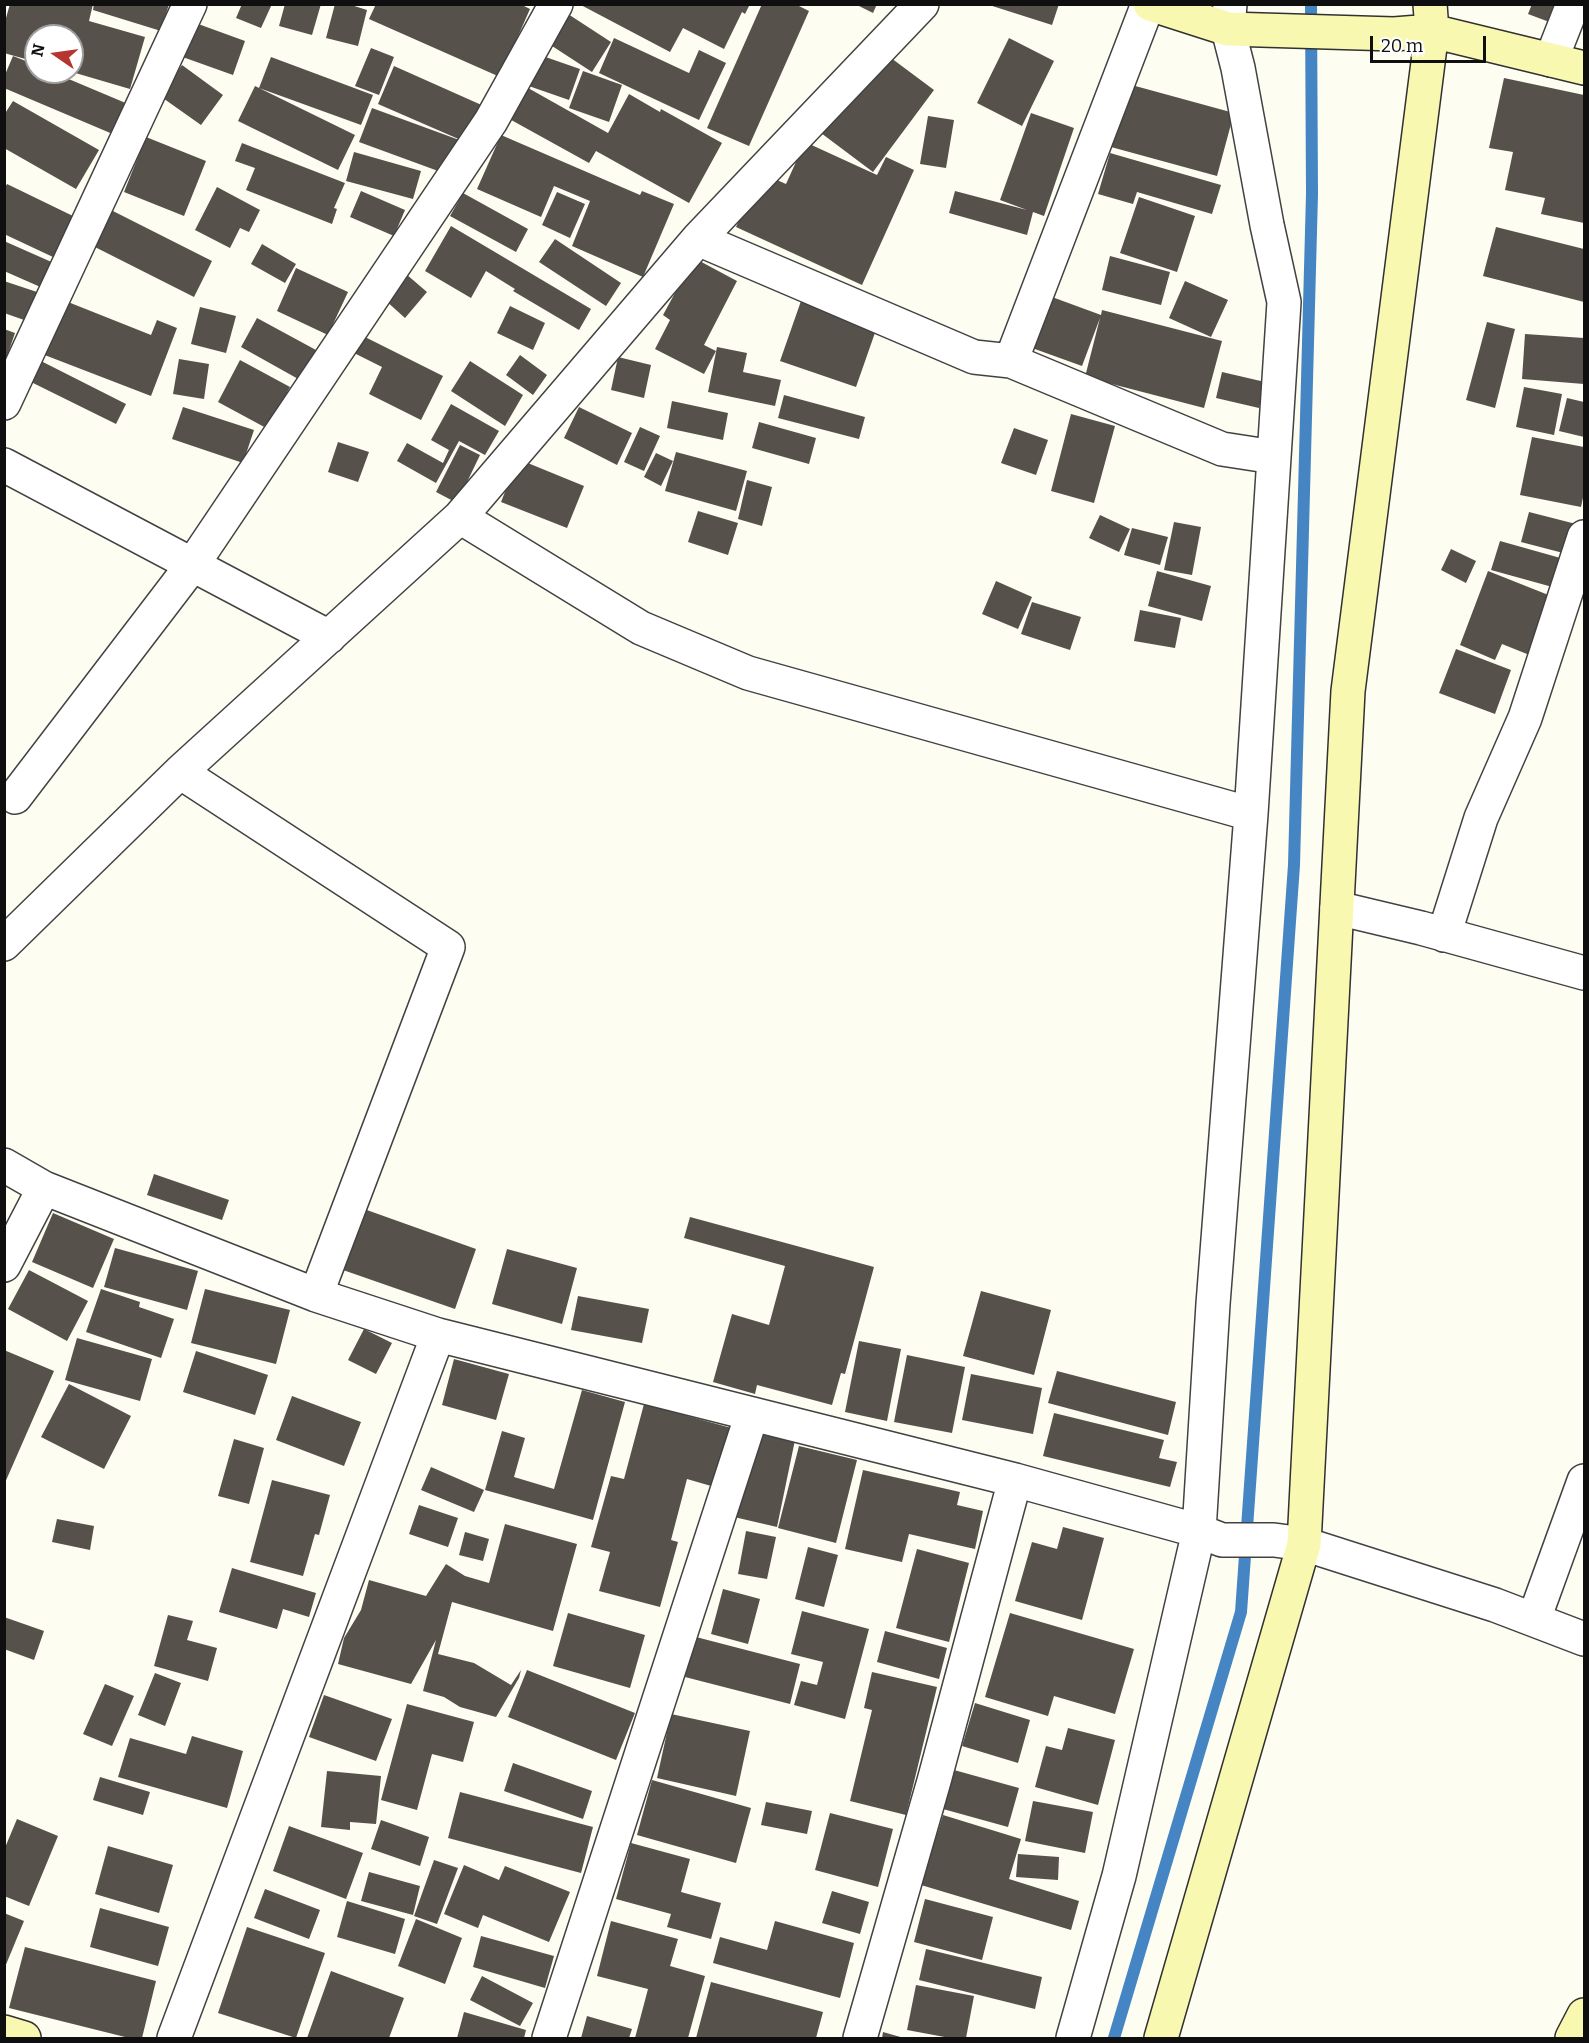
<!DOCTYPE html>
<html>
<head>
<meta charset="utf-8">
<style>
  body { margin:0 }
  #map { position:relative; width:1589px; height:2043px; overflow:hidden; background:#fefdf1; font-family:Bitter,serif }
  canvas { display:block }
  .frame { position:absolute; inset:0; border:6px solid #0f0f0f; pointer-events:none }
  .north { position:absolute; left:24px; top:24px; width:60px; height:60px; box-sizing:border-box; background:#fff; border:2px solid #9f9f9f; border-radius:50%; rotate:283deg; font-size:16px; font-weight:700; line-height:24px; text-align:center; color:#0f0f0f }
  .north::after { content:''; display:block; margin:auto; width:21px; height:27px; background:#b6362f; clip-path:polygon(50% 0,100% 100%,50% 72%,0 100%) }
  .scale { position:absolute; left:1370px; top:36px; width:116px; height:27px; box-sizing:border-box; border:3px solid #0f0f0f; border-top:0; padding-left:8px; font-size:18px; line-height:21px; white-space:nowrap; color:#0f0f0f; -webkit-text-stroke:4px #fff; paint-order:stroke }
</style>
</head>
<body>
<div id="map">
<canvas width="1589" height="2043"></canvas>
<div class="frame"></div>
<div class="north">N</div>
<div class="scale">20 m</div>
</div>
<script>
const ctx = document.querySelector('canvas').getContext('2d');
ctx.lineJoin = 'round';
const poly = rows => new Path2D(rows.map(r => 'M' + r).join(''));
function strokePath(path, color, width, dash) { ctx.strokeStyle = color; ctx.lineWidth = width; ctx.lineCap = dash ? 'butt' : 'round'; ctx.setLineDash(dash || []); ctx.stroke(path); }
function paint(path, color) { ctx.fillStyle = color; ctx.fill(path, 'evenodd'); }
const stream = poly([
  [1114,2038,1241,1612,1294,865,1312,194,1311,4]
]);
const building = poly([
  [10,4,93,4,89,21,145,37,130,89,72,72,72,36,36,36,36,62,4,53,4,25],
  [94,4,169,4,161,31,93,10],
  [242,4,272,4,261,28,236,18],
  [285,4,321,4,312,35,279,26],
  [335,4,348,4,367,10,358,46,326,38],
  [376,4,520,4,530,9,500,77,369,19],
  [579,4,750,4,745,14,742,12,724,49,683,28,670,52],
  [762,4,795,4,809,11,749,146,707,128],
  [855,4,877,4,873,13],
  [986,4,1059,4,1052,25],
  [1532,4,1559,4,1552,23,1528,14],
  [568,14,611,42,592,72,549,44],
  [190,21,245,41,233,75,177,55],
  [614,38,689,73,699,50,726,63,699,120,599,73],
  [1009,38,1054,61,1022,126,977,103],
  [371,48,394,57,379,95,355,86],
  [883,52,934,90,873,172,817,130],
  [534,53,580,69,569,100,523,84],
  [13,56,36,65,36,72,52,72,128,104,115,135,4,88,4,77],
  [271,57,373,95,361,125,259,88],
  [182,65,223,95,201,125,160,96],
  [394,66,486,107,470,144,378,104],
  [583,71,622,85,609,122,569,108],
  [1504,78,1584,95,1584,223,1541,214,1545,198,1505,190,1513,152,1489,148],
  [521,84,608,133,629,94,660,112,661,109,722,143,689,203,596,151,589,163,504,116],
  [1128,84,1234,113,1217,176,1111,147],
  [255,86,355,135,338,170,238,121],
  [13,101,99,150,76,189,4,148,4,115],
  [372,108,462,141,449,175,359,142],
  [1031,113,1074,128,1044,216,1033,212,1027,235,949,213,955,191,1027,210,1000,200],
  [928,116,954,120,946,168,920,164],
  [501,135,640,195,642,191,674,204,643,277,572,246,590,201,554,186,541,217,477,189],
  [146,137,206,161,184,216,124,192],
  [805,142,877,175,886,157,914,170,862,285,736,227,761,173,786,184],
  [242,143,345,183,334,208,337,209,332,224,246,190,255,168,235,161],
  [354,152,421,171,413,199,346,181],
  [1110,153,1221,185,1212,214,1137,192,1133,204,1098,194],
  [7,184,73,216,53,257,4,234,4,189],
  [217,187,260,210,249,232,240,228,230,248,195,230],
  [361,191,405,210,394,236,350,217],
  [557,192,585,204,570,238,542,225],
  [463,193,528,229,516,252,450,216],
  [1139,197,1195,216,1177,272,1120,253],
  [105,207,212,261,194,297,87,243],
  [451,226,591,309,579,330,513,291,515,289,486,271,471,298,425,271],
  [1496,227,1584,249,1584,302,1483,276],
  [555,239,621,283,606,306,539,262],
  [4,241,56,264,45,289,4,271],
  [262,244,296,264,285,283,251,264],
  [1110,256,1170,272,1161,305,1102,290],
  [694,258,737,281,704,345,716,351,704,374,655,349,670,320,663,315],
  [296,268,348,292,328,335,277,311],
  [406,274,427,292,405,318,385,300],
  [4,281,37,292,27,321,4,313],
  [1185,281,1228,300,1211,337,1169,318],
  [1052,297,1101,315,1102,310,1222,341,1204,408,1085,377,1100,318,1082,366,1032,348],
  [63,300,151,335,157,320,177,328,151,396,42,354],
  [801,301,877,327,856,387,780,361],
  [510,306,545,323,533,350,497,333],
  [200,307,236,316,226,353,191,344],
  [257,318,316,350,300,380,241,347],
  [1487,322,1515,329,1495,408,1466,400],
  [4,329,15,333,5,362,4,362],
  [357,333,443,376,421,420,369,394,382,367,348,350],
  [1525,334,1584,338,1584,384,1522,379],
  [717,347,747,353,743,372,781,380,775,406,708,392],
  [520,355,547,375,533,395,506,375],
  [618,357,651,365,644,398,611,390],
  [179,359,209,364,204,399,173,394],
  [39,360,126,404,116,424,29,381],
  [240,360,290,387,268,429,218,402],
  [470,361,523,395,505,426,451,391],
  [1222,372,1265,382,1259,408,1216,398],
  [1524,387,1562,394,1554,435,1516,427],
  [784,395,865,417,859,439,778,418],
  [1567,398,1584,402,1584,437,1559,431],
  [672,401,728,413,723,440,667,428],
  [451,404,499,431,485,455,459,441,436,483,397,461,407,443,443,463,449,450,431,440],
  [183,407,254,430,243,463,172,439],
  [579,407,632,433,617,465,564,438],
  [1071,414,1115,426,1094,503,1051,491],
  [759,422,816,438,809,464,752,448],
  [640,427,660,436,644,471,624,462],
  [1014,428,1048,440,1036,475,1001,463],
  [1532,437,1584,447,1584,493,1581,507,1520,495],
  [338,442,369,452,358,482,328,472],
  [460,445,480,455,457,503,436,492],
  [676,452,747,471,736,511,665,491],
  [656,453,673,461,661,486,644,477],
  [518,459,584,486,567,528,501,502],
  [747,480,772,487,762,526,738,519],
  [698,511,738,523,728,555,688,542],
  [1529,512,1576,524,1567,554,1521,542],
  [1100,515,1130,529,1119,552,1089,538],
  [1174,522,1201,527,1192,575,1164,570],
  [1132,528,1168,537,1160,565,1124,555],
  [1500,541,1564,559,1556,588,1491,570],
  [1451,549,1476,561,1466,583,1441,570],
  [1157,571,1211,586,1202,621,1148,606],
  [1488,571,1556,598,1532,656,1502,644,1495,660,1460,645],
  [996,581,1032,597,1018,629,982,614],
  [1032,602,1081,617,1070,650,1021,634],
  [1140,610,1181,618,1175,648,1134,641],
  [1456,649,1511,670,1495,714,1439,693],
  [154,1174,229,1200,222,1220,147,1195],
  [364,1209,476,1249,455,1309,343,1270],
  [53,1213,114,1239,93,1288,32,1262],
  [690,1217,874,1267,845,1374,841,1373,832,1405,757,1385,755,1394,713,1382,732,1314,769,1325,785,1266,684,1238],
  [115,1248,198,1271,187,1310,104,1287],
  [507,1249,577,1268,562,1324,492,1304],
  [29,1270,88,1301,67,1341,8,1309],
  [101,1289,140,1302,139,1307,174,1319,161,1358,86,1332],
  [205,1289,290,1310,276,1364,191,1343],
  [981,1291,1051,1310,1034,1375,963,1356],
  [578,1296,649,1309,642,1343,571,1330],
  [364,1329,392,1343,376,1374,348,1360],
  [77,1338,152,1359,140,1401,65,1380],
  [859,1341,901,1349,887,1421,845,1412],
  [4,1350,54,1371,4,1485],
  [196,1351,268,1375,255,1415,183,1392],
  [907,1355,965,1367,952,1433,894,1422],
  [454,1359,509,1374,496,1420,442,1405],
  [1057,1371,1176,1402,1168,1435,1048,1403],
  [971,1374,1042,1388,1033,1434,962,1420],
  [69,1384,131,1416,104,1469,41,1437],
  [582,1390,625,1402,593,1520,485,1490,502,1431,525,1438,514,1477,554,1489],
  [292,1396,361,1422,344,1466,276,1440],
  [644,1404,735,1429,718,1488,687,1479,671,1540,678,1542,660,1607,599,1591,610,1552,591,1547,611,1476,624,1479],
  [1054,1413,1164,1440,1159,1458,1177,1462,1170,1487,1043,1456],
  [752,1431,795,1440,777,1527,734,1517],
  [234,1439,264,1448,249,1504,218,1496],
  [799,1446,857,1460,836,1543,778,1528],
  [431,1467,484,1490,474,1512,421,1490],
  [863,1470,960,1492,957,1505,983,1511,975,1549,909,1534,902,1562,845,1549],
  [272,1480,330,1495,319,1535,315,1534,303,1576,250,1562],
  [419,1505,458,1518,448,1547,409,1534],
  [57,1519,94,1526,90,1550,52,1542],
  [505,1524,577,1544,553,1631,452,1602,438,1654,474,1663,511,1685,521,1670,519,1678,496,1717,460,1707,444,1697,423,1691,436,1640,411,1684,338,1664,344,1638,361,1610,369,1580,426,1596,446,1564,465,1576,489,1583],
  [1063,1527,1104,1538,1082,1620,1015,1601,1032,1542,1057,1549],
  [746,1531,776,1537,767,1579,738,1574],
  [465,1532,489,1539,483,1561,459,1555],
  [808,1547,838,1555,824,1607,795,1599],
  [917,1549,969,1563,949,1642,896,1628],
  [232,1568,316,1593,309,1617,283,1609,277,1629,219,1612],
  [723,1589,760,1599,748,1644,711,1634],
  [802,1611,869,1629,845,1719,794,1705,801,1681,817,1685,823,1662,791,1654],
  [568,1613,645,1635,630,1688,553,1666],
  [1010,1613,1134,1649,1115,1714,1054,1696,1048,1716,985,1697],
  [168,1615,193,1621,187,1640,217,1648,208,1681,154,1666],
  [4,1617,44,1631,34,1660,4,1649],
  [885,1631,947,1648,939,1679,877,1662],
  [696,1637,800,1664,790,1704,685,1677],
  [527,1670,635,1713,616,1760,508,1717],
  [872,1672,937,1687,906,1815,850,1801,872,1710,864,1708],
  [155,1673,181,1683,165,1726,138,1715],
  [105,1684,134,1696,112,1746,83,1734],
  [324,1695,392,1719,376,1761,309,1737],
  [975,1703,1030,1720,1018,1763,962,1746],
  [407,1704,474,1722,463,1762,432,1754,417,1810,381,1800],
  [671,1714,750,1731,736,1796,657,1778],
  [1068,1728,1115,1740,1098,1805,1035,1787,1046,1746,1062,1750],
  [192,1736,243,1751,227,1808,118,1777,130,1738,186,1754],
  [513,1763,592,1791,583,1819,504,1791],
  [954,1770,1019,1788,1008,1827,943,1809],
  [327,1771,381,1776,376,1824,350,1822,350,1830,321,1827],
  [100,1777,150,1792,143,1815,93,1800],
  [652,1780,751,1808,736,1863,637,1835],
  [460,1792,593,1827,581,1873,448,1838],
  [1033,1801,1093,1812,1085,1853,1025,1841],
  [766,1802,812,1811,807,1834,761,1825],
  [830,1813,893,1829,878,1887,815,1870],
  [943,1815,1021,1839,1009,1879,1079,1901,1071,1930,921,1885],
  [17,1819,58,1836,29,1906,4,1896,4,1850],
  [381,1820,429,1837,420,1866,371,1849],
  [289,1826,363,1853,346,1899,273,1871],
  [631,1843,690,1859,681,1892,721,1903,711,1939,667,1927,671,1914,616,1899],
  [108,1846,173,1865,159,1913,95,1894],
  [1018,1854,1059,1857,1058,1880,1016,1877],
  [434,1860,458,1868,437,1924,414,1916],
  [464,1865,499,1880,505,1866,570,1892,549,1942,483,1915,478,1928,444,1914],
  [369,1872,420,1886,413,1915,361,1901],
  [265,1889,320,1910,309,1939,254,1918],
  [832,1891,869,1902,860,1934,822,1923],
  [925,1899,993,1917,982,1960,914,1942],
  [347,1901,405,1919,395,1954,337,1937],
  [100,1908,169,1927,158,1966,90,1947],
  [4,1913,24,1921,5,1967,4,1967],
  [416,1919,462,1938,445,1984,398,1966],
  [611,1921,678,1939,670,1966,705,1976,688,2038,635,2038,648,1989,597,1976],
  [775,1921,854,1943,840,1998,713,1963,720,1937,767,1950],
  [247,1927,325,1953,296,2038,218,2013],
  [481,1936,554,1956,545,1988,473,1967],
  [25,1947,156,1981,142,2038,129,2038,9,2008],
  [926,1949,1042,1977,1035,2009,919,1980],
  [331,1971,404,1998,389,2038,307,2038],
  [482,1976,533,2003,520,2026,470,2000],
  [711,1982,823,2012,816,2038,696,2038],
  [916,1985,974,1996,966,2038,950,2038,907,2030],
  [464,2012,526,2030,524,2038,457,2038],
  [587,2016,632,2029,629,2038,581,2038],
  [883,2032,904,2038,882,2038]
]);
const street = poly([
  [1551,60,1573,4],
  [698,239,974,357,1011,361,1222,449,1274,457],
  [1011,361,1148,4],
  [4,403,190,4],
  [4,465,329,637],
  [460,517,641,628,748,673,1251,814],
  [180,772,460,517,698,239,922,4],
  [15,797,193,564,491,121,556,4],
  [1337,908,1421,928,1584,973],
  [1444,935,1481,818,1525,718,1584,537],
  [4,944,180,772,448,947,316,1295],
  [4,1165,44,1188,316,1295,438,1335,174,2038],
  [4,1265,44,1188],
  [438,1335,1015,1480,1199,1531,1222,1540,1274,1540,1304,1544,1495,1605,1584,1639],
  [1534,1619,1584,1481],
  [549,2038,752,1414],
  [860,2038,934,1781,1015,1480],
  [1073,2038,1119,1876,1199,1531,1213,1304,1251,814,1284,302,1267,225,1238,68,1228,29,1230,4]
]);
const secondary = poly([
  [1150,4,1228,29,1394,34,1432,31,1584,68],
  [4,2032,24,2038],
  [1161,2038,1304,1544,1348,691,1432,31,1430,4],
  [1572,2038,1584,2015]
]);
strokePath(stream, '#4585c4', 12);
paint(building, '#57514c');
strokePath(street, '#424242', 36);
strokePath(secondary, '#313131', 36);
strokePath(street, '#fff', 33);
strokePath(secondary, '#f9f8b1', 33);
</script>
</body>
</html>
